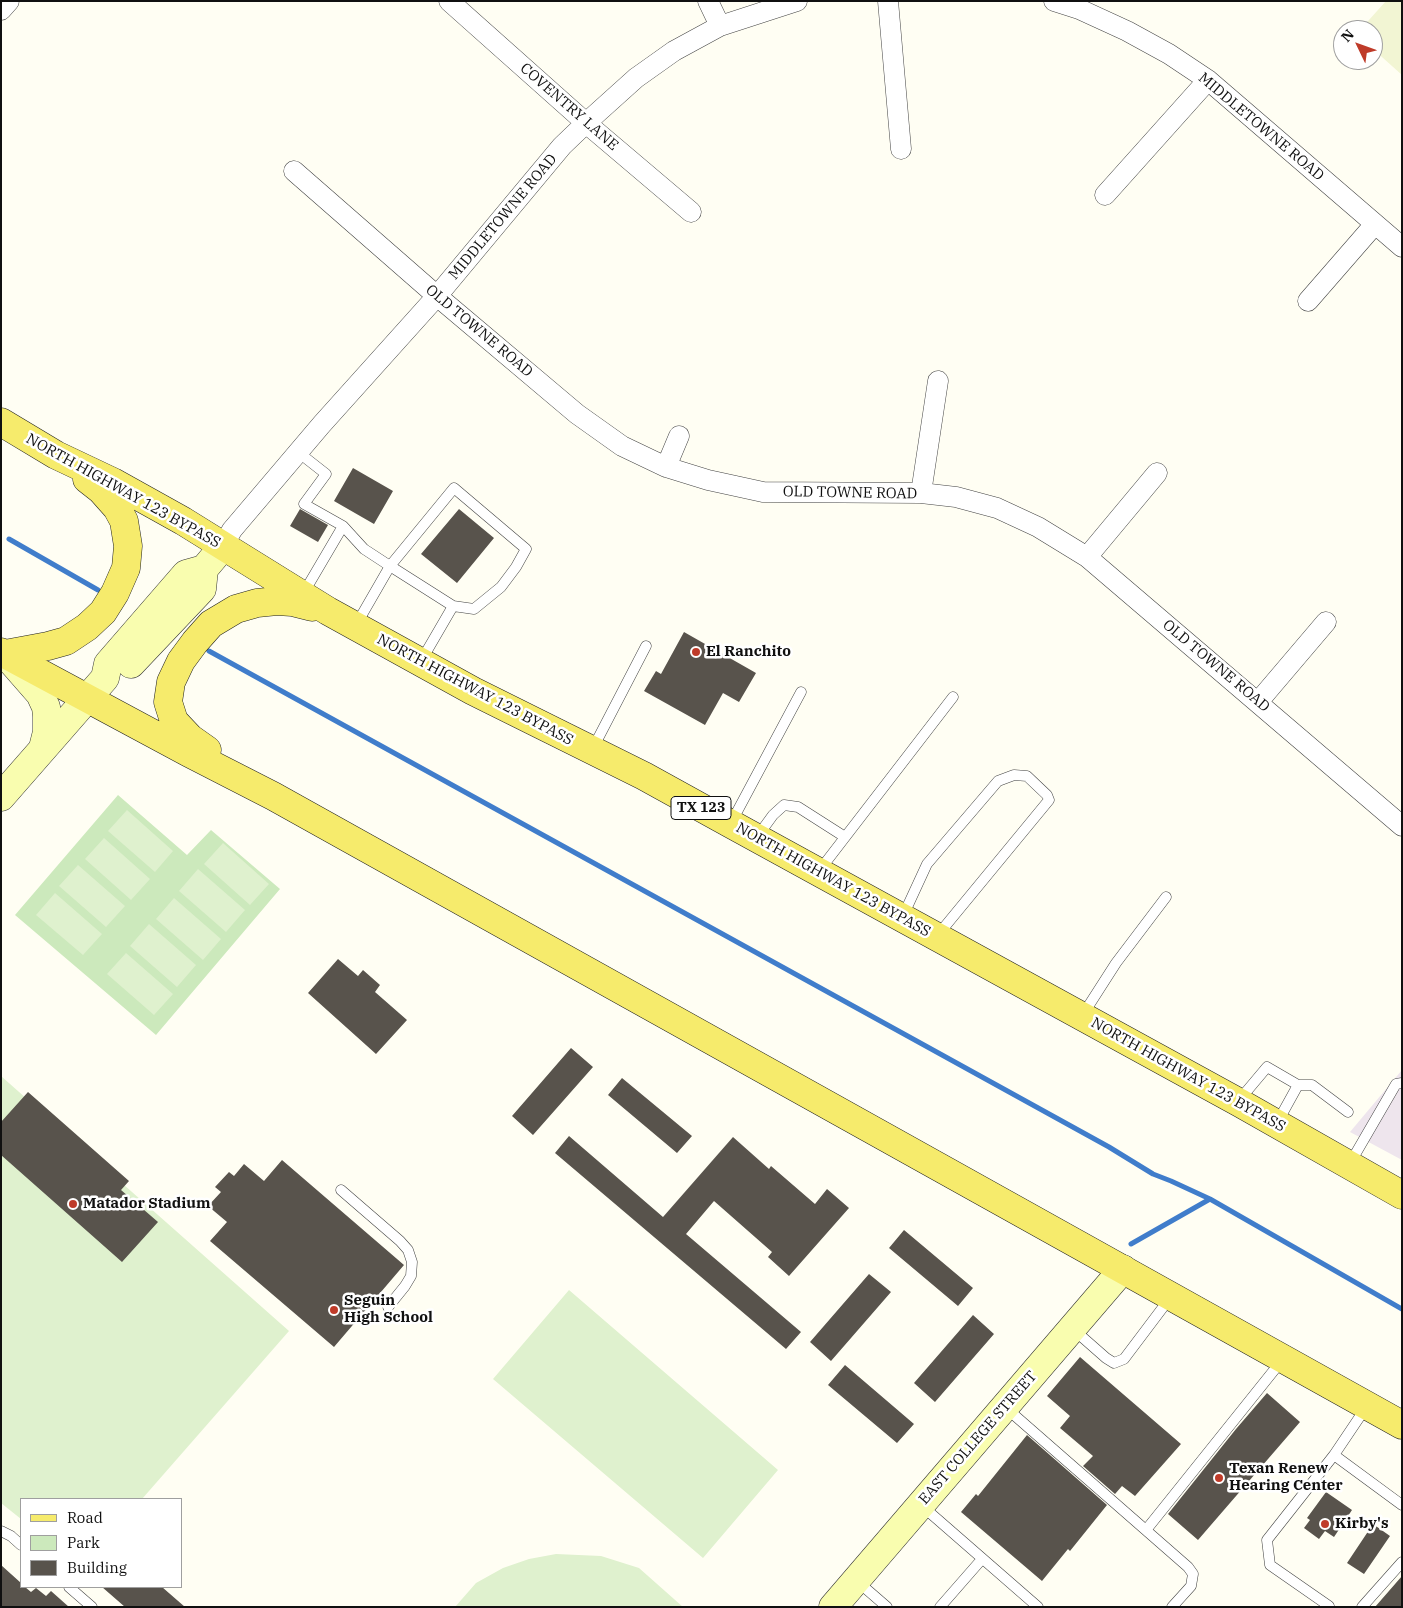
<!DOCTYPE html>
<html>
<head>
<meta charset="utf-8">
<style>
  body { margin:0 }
  #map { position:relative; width:1403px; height:1608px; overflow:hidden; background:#fffef3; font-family:"IBM Plex Serif",serif }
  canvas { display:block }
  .frame { position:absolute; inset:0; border:2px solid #101010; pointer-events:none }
  .legend { position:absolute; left:20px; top:1498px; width:162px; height:90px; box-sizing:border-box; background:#fff; border:1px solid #9f9f9f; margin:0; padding:6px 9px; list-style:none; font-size:15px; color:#101010 }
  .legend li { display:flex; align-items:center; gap:10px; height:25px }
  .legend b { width:25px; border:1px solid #9f9f9f }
  .north { position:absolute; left:1333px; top:20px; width:50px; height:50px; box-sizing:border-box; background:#fff; border:1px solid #9f9f9f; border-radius:50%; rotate:312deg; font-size:14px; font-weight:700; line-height:20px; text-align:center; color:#101010 }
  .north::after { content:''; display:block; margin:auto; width:18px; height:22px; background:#bf3b29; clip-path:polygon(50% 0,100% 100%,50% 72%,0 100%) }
</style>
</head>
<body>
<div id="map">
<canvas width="1403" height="1608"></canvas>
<div class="frame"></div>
<ul class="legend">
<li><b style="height:6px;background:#f6eb6c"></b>Road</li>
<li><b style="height:14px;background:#cce9bc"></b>Park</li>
<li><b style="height:14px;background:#58534c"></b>Building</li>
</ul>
<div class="north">N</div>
</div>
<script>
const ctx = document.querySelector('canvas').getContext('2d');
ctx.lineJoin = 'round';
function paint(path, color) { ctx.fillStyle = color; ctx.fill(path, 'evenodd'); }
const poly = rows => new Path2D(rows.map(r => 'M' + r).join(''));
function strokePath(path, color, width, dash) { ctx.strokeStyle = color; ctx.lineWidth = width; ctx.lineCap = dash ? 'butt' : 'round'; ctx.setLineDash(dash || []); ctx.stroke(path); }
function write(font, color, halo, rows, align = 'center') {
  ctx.font = font + ' "IBM Plex Serif",serif'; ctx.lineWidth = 5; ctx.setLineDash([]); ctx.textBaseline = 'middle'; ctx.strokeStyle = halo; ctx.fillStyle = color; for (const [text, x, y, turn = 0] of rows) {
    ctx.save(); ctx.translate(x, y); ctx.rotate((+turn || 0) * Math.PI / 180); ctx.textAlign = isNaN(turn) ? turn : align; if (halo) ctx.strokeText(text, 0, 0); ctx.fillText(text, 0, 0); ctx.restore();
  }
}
const industrial = poly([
  [1402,1070,1402,1160,1350,1132]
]);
const farmland = poly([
  [1386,1,1402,1,1402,75,1373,49,1373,30,1360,30]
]);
const green = poly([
  [118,795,187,855,211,830,280,889,156,1035,15,915]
]);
const pitch = poly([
  [127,810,173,851,155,872,108,831],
  [104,838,150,879,131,900,85,859],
  [223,843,269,884,250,905,204,864],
  [78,865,125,906,106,927,59,886],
  [198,869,245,910,226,932,179,891],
  [55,893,102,934,83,955,36,915],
  [174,898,221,939,203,960,156,919],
  [149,924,196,965,177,987,130,946],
  [126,953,173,994,154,1015,107,974],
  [1,1076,289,1331,142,1499,21,1499,21,1519,1,1503],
  [569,1290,778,1470,703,1558,493,1379],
  [556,1554,601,1556,639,1568,683,1607,455,1607,476,1583,503,1568,529,1559]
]);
const stream = poly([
  [9,539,98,590],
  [209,651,1109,1147,1153,1174,1171,1181,1210,1199,1402,1309],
  [1131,1244,1210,1199]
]);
const building = poly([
  [353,468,393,491,374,524,334,501],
  [300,509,328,525,318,542,290,526],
  [459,509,494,538,457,583,421,554],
  [684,632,756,673,739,702,723,693,705,725,644,691,656,671,661,674],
  [338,959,358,976,363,970,380,985,375,992,407,1020,376,1054,308,993],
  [571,1048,593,1067,533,1135,512,1116],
  [622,1078,692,1136,677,1153,608,1095],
  [28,1092,129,1181,121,1190,158,1222,122,1262,1,1155,1,1122],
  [569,1136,663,1217,733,1137,769,1169,771,1166,815,1204,827,1189,849,1208,789,1276,768,1257,772,1252,714,1201,686,1234,801,1332,786,1349,555,1153],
  [282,1160,404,1265,334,1347,210,1241,227,1222,208,1206,221,1192,215,1187,229,1172,234,1176,244,1164,264,1181],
  [904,1230,973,1288,958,1306,889,1248],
  [869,1274,891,1292,831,1361,810,1342],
  [973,1315,994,1334,935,1402,914,1383],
  [1080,1357,1181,1444,1135,1496,1122,1486,1115,1494,1083,1466,1093,1456,1060,1428,1070,1416,1047,1396],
  [845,1365,914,1424,897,1443,828,1385],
  [1267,1393,1300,1422,1198,1540,1168,1514,1236,1429],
  [1027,1435,1107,1505,1070,1551,1068,1549,1042,1581,961,1512,976,1494,978,1496],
  [1326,1492,1352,1510,1334,1537,1325,1531,1319,1539,1304,1528,1310,1520,1307,1518],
  [1373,1524,1390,1536,1364,1574,1347,1563],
  [1,1565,21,1583,21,1587,25,1587,31,1592,36,1588,46,1596,51,1591,69,1607,1,1607],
  [1402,1576,1402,1607,1375,1607],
  [102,1587,162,1587,185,1607,125,1607]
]);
const lane = poly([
  [298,452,326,474,304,504,343,526,364,549,390,566,356,625],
  [303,594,343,526],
  [421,661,453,606,390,566,454,488,526,549,516,567,501,587,474,609,453,606],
  [592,750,646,646],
  [731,823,801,692],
  [757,837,773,815,784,805,798,807,845,837],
  [819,871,953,697],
  [903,916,927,864,998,781,1014,775,1027,776,1047,795,1049,800,937,936],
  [1082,1016,1116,963,1166,897],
  [1298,1085,1312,1085,1348,1112],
  [1240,1103,1246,1092,1267,1067,1298,1085,1277,1123],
  [1349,1165,1396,1084,1402,1083],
  [341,1190,400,1241,408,1250,412,1262,411,1276,405,1286,388,1307],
  [1073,1329,1106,1358,1114,1363,1124,1359,1170,1298],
  [1005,1407,1188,1567,1193,1574,1191,1586,1172,1607],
  [1334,1455,1402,1505],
  [921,1505,1038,1607],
  [1146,1530,1283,1359],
  [1,1531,11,1536,21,1545],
  [857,1581,887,1607],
  [69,1587,92,1607],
  [1329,1606,1270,1565,1267,1540,1334,1455,1367,1406],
  [940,1607,982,1559],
  [1362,1607,1402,1562]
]);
const street = poly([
  [449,1,586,123,691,212],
  [708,1,720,26],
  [888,1,901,149],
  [1054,1,1079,9,1127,31,1169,54,1208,80,1402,247],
  [1,10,9,1],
  [294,171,437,296,577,414,622,446,666,467,708,480,763,492,921,493,956,497,997,508,1038,527,1087,557,1402,826],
  [1105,195,1208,80],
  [1308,301,1375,224],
  [666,467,679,436],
  [921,493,938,381],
  [223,546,232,530,322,424,437,296,562,146,586,123,636,78,674,51,720,26,797,1],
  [1087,557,1157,473],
  [1258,702,1326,622]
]);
const secondary = poly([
  [5,654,40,694,46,707,47,716,47,732,43,748],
  [131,664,202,589,204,569,215,556],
  [1,797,105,678,108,664,186,574,204,569],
  [833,1607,1123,1269]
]);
const primary = poly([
  [1,422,56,455,113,482,183,521,328,611,473,691,644,776,731,824,1240,1103,1402,1195],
  [1,652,189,753,273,796,1402,1425],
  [5,654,48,646,66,641,87,627,103,612,115,593,126,568,128,546,124,521,117,508,101,490,87,479],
  [207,750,190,738,174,721,168,702,171,682,181,661,195,642,211,624,236,609,257,603,277,601,292,602,312,607]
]);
const markers = [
  [696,652,5,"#bf3b29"],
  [73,1204,5,"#bf3b29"],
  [334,1310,5,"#bf3b29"],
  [1219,1478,5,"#bf3b29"],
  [1325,1524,5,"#bf3b29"]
];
const shields = [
  [701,808,60]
];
const shieldNames = [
  ["TX 123",701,808]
];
const streetNames = [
  ["COVENTRY LANE",569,107,41],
  ["MIDDLETOWNE ROAD",1261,127,40],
  ["MIDDLETOWNE ROAD",503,217,-50],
  ["OLD TOWNE ROAD",479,331,40],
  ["NORTH HIGHWAY 123 BYPASS",123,491,29],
  ["OLD TOWNE ROAD",850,493,1],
  ["OLD TOWNE ROAD",1216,666,40],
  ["NORTH HIGHWAY 123 BYPASS",475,690,28],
  ["NORTH HIGHWAY 123 BYPASS",833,880,29],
  ["NORTH HIGHWAY 123 BYPASS",1188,1075,29],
  ["EAST COLLEGE STREET",978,1438,-49]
];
const poiNames = [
  ["El Ranchito",706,652],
  ["Matador Stadium",83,1204],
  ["Seguin",344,1301],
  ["High School",344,1318],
  ["Texan Renew",1229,1469],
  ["Hearing Center",1229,1486],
  ["Kirby's",1335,1524]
];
paint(industrial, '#eee5ed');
paint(farmland, '#f2f5d3');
paint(green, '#cce9bc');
paint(pitch, '#dff1ce');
strokePath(stream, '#407dcb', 5);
paint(building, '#58534c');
strokePath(lane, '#434343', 11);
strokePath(street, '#434343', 21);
strokePath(secondary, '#323232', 29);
strokePath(primary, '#212121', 29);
strokePath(lane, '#fff', 10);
strokePath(street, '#fff', 20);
strokePath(secondary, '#f9fdaf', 28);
strokePath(primary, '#f6eb6c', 28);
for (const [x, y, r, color] of markers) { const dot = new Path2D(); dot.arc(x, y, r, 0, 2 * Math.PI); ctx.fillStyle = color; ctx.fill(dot); strokePath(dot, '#fff', 2); }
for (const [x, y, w] of shields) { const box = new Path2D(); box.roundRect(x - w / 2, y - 11.5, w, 23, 4); ctx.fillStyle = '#fff'; ctx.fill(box); strokePath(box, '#101010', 1); }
write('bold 14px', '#101010', null, shieldNames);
write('15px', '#101010', '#fff', streetNames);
write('bold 15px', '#101010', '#fff', poiNames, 'left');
</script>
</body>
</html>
